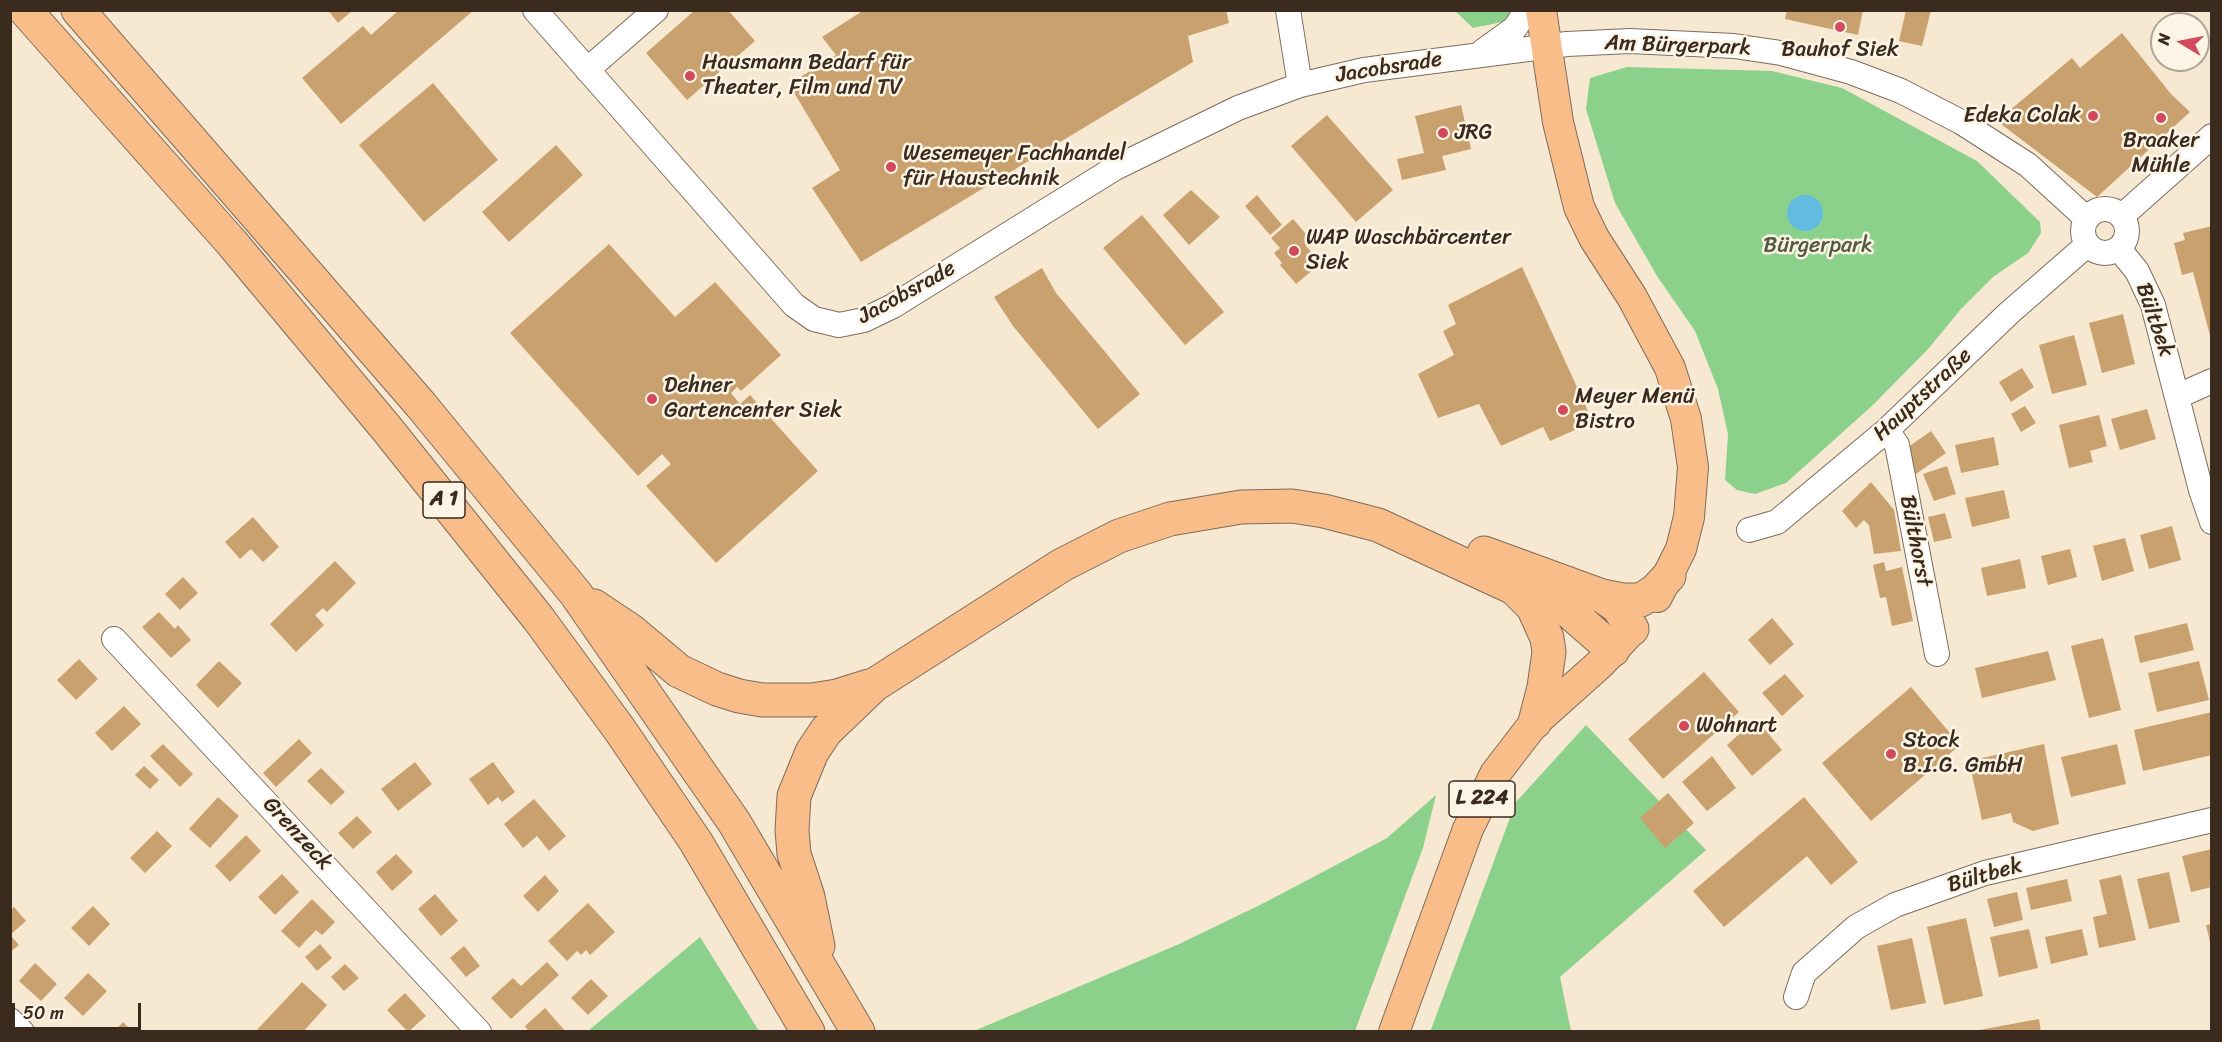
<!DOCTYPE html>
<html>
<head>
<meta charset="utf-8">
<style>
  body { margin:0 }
  #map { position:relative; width:2222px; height:1042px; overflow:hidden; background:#f7e8d1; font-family:Sriracha,sans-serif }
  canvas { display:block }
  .frame { position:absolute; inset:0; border:12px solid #3b2a1e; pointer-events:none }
  .north { position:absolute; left:2150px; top:12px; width:60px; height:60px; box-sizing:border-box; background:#fcf5e5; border:2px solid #afa495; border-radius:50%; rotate:280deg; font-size:16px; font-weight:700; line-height:24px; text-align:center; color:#3b2a1e }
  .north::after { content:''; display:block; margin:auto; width:21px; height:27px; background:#d1495b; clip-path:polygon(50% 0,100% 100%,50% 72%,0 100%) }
  .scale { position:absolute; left:12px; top:1003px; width:129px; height:27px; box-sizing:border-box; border:3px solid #3b2a1e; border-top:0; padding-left:8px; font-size:18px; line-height:21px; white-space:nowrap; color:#3b2a1e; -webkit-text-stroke:4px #fcf5e5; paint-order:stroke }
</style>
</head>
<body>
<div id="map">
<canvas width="2222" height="1042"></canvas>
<div class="frame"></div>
<div class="north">N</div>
<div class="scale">50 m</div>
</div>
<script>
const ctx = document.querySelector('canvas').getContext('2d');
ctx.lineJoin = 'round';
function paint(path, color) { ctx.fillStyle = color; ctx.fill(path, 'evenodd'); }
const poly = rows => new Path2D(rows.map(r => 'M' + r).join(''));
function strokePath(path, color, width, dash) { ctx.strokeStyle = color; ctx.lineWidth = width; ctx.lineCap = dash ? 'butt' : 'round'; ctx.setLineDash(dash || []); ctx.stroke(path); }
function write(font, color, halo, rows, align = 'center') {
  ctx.font = font + ' Sriracha,sans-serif'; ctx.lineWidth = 5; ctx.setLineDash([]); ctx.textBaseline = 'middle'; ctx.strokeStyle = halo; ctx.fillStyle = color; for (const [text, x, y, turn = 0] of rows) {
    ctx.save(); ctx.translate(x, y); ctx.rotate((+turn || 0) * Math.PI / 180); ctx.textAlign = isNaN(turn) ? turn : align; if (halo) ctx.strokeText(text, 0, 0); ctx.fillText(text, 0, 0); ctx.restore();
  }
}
const green = poly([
  [1455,11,1513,11,1507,21,1473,28],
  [1627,67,1772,71,1842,88,1977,161,2040,222,2041,233,2028,253,1993,277,1961,309,1929,348,1873,405,1786,483,1755,494,1737,490,1725,480,1728,434,1718,389,1695,331,1657,276,1615,203,1586,109,1590,78],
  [1586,725,1706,850,1560,977,1571,1031,1430,1032,1516,802],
  [1436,795,1423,848,1355,1031,974,1031,1177,945,1264,903,1387,838],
  [700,937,759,1031,588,1031]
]);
const water = poly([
  '1787 213a18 18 0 1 1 36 0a18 18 0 1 1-36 0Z'
]);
const building = poly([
  [328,10,353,10,338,23],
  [399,10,474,10,341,124,302,78,363,26,371,35],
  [695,10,728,10,755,41,687,100,646,53],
  [864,10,1226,10,1229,23,1188,36,1193,62,861,262,812,188,840,170,789,84,836,55,822,37],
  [1787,10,1863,10,1858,35,1785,19],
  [1906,10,1931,10,1922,46,1899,41],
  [2122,33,2171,94,2190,112,2097,197,1997,121,2072,58,2080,68],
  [433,83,498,160,424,222,359,145],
  [1461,105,1471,149,1442,156,1446,170,1402,180,1397,159,1424,153,1415,116],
  [1327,115,1393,190,1356,222,1291,146],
  [556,145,583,175,509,242,482,212],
  [1191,190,1220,217,1189,245,1163,215],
  [1257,195,1282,225,1270,235,1245,206],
  [1142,215,1224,312,1185,345,1103,248],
  [1293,219,1312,241,1306,246,1321,263,1296,284,1280,265,1282,263,1274,253,1280,248,1271,238],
  [2212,226,2212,339,2211,339,2193,272,2182,275,2174,243,2185,240,2183,233],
  [609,244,675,317,715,282,781,355,741,391,737,387,731,393,740,404,750,395,818,471,716,563,646,486,671,464,662,454,638,476,510,333],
  [1522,267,1593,422,1550,441,1543,427,1501,446,1479,404,1438,418,1418,374,1454,355,1443,331,1456,324,1448,305],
  [1042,268,1056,293,1140,394,1098,429,1013,326,994,297],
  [2123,314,2135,364,2102,373,2089,323],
  [2074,335,2087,385,2052,394,2039,345],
  [2022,368,2034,387,2011,402,1999,382],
  [2025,406,2036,423,2021,432,2011,414],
  [2147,409,2156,439,2120,450,2111,419],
  [2099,415,2107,446,2090,451,2093,462,2069,468,2059,425],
  [1931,431,1946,453,1916,474,1901,452],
  [1994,437,1999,465,1961,473,1955,445],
  [1947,466,1956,494,1934,501,1923,474],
  [1871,482,1894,510,1901,551,1874,554,1869,525,1864,520,1856,528,1842,511],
  [2004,490,2010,518,1972,527,1965,498],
  [1945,513,1952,538,1934,542,1928,517],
  [253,517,279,547,263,562,251,549,240,559,225,542],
  [2172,526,2181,560,2149,569,2140,535],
  [2125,538,2134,571,2102,581,2093,546],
  [2070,549,2077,577,2048,585,2041,556],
  [2020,559,2026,588,1987,596,1981,568],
  [335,561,356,583,327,612,323,608,315,615,324,625,296,652,270,624],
  [1884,562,1886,571,1902,567,1913,621,1892,626,1886,597,1880,598,1873,565],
  [183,577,198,593,180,610,165,594],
  [159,612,175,629,178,625,191,640,171,658,142,627],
  [1772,618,1794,644,1770,665,1748,640],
  [2187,623,2194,650,2140,663,2134,636],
  [2103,638,2121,710,2089,718,2071,646],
  [2048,651,2056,680,1982,698,1975,668],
  [79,659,98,679,76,700,57,680],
  [219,661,242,683,218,708,196,685],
  [2199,661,2209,700,2157,712,2148,673],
  [1704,672,1739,712,1663,779,1628,739],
  [1785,674,1804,696,1782,716,1762,693],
  [1911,687,1960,745,1871,821,1822,763],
  [124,706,141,724,112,751,95,733],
  [2212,712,2212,755,2143,771,2134,730],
  [1756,719,1782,750,1752,776,1727,745],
  [299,739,312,753,276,787,263,773],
  [163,744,193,774,180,787,150,756],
  [2044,744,2059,824,2033,831,2013,822,2011,813,1982,820,1969,761],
  [2117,744,2126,784,2071,797,2061,757],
  [1712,756,1736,788,1707,811,1682,782],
  [415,762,432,784,398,811,381,789],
  [493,762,515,792,502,802,498,797,488,805,469,779],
  [144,766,159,780,150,789,135,775],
  [321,768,345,792,331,805,307,781],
  [1668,793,1694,823,1665,848,1640,818],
  [218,797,239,816,210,848,189,829],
  [1804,797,1858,862,1831,885,1807,856,1724,927,1693,891],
  [534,799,566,836,549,851,537,836,523,848,504,824],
  [357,816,372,832,353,849,338,833],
  [157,831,172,846,145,873,130,858],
  [246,835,261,851,230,882,215,866],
  [2212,849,2212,887,2191,892,2182,856],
  [396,854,413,872,392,891,376,872],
  [2169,872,2180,922,2149,929,2137,879],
  [282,874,299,892,275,915,258,897],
  [545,875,559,891,538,912,523,896],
  [2121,875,2136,940,2099,948,2093,917,2107,914,2099,880],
  [2067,879,2072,901,2031,910,2026,888],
  [2017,892,2023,920,1994,927,1987,899],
  [435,894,458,921,441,936,418,909],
  [312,899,335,922,322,935,316,930,299,948,281,931],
  [588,903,615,932,590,955,586,950,581,955,577,951,567,961,548,941],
  [93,906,110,924,89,946,71,928],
  [14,907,26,921,10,935,10,911],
  [1966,918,1983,996,1944,1005,1927,927],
  [2212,924,2212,946,2211,946,2206,925],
  [2029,929,2038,968,1999,977,1990,937],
  [2082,929,2088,955,2051,964,2045,937],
  [10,935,19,945,10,952],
  [1912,938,1926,1003,1891,1010,1877,946],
  [320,944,332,958,317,971,305,957],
  [464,946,480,966,466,977,450,958],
  [547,962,559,975,511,1019,491,998,513,978,521,986],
  [35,963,57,984,41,1001,19,981],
  [345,964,359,978,344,991,331,977],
  [88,973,107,991,83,1016,64,998],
  [591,979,608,996,588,1015,571,998],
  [302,982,327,1005,303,1032,255,1032],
  [405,993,426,1016,408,1032,387,1010],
  [545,1008,566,1032,529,1032,525,1026],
  [2039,1019,2041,1032,1979,1032,1979,1030],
  [123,1022,133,1032,114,1032]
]);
const minor = poly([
  [535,10,794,305,814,319,839,325,864,320,893,306,1115,168,1238,108,1300,85,1364,70,1567,44,1630,41,1734,46,1781,53,1851,72,1901,91,1961,122,2028,165,2087,219],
  [1288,10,1300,85],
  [1483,51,1515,28,1527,10],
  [587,70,656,10],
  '2083 231a22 22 0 1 1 44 0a22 22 0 1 1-44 0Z',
  [2122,216,2212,136],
  [2119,249,2137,271,2153,305,2201,490,2212,522],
  [2178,396,2212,381],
  [1887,430,1897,445,1937,654],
  [1749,530,1777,522,1887,430,2009,313,2087,245],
  [114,639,479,1032],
  [1796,997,1804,973,1856,927,1895,905,1985,873,2212,820],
  [10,1020,22,1032]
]);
const major = poly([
  [1541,10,1558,122,1579,207,1594,238,1632,297,1670,368,1686,419,1693,467,1689,517,1681,549,1657,597],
  [1394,1032,1468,829,1495,774,1535,722,1601,663,1630,632]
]);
const highway = poly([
  [25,10,232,243,387,429,538,618,620,730,696,842,808,1032],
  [78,10,421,405,576,594,734,822,858,1032],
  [1484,553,1602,596,1623,600,1641,600,1656,590,1669,576],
  [1524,579,1555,599,1613,650],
  [1602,596,1618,607,1632,629],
  [594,606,630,630,679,671,717,689,739,696,762,700,812,700,837,696,869,686],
  [818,946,808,897,794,854,792,830,794,796,812,752,826,731,874,685,1062,565,1119,536,1170,519,1241,507,1292,506,1324,511,1378,525,1514,588,1533,607,1547,638,1549,652,1544,687,1535,722]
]);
const markers = [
  [1840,27,6,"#d1495b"],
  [690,76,6,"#d1495b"],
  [2093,116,6,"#d1495b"],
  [2161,118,6,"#d1495b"],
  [1443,133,6,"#d1495b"],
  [891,167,6,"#d1495b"],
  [1294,251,6,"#d1495b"],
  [652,399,6,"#d1495b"],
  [1563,410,6,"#d1495b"],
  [1684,726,6,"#d1495b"],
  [1891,754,6,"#d1495b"]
];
const shields = [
  [444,500,42],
  [1482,799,66]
];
const shieldNames = [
  ["A 1",444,500],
  ["L 224",1482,799]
];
const streetNames = [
  ["Am Bürgerpark",1678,46,2],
  ["Jacobsrade",1389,68,-9],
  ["Jacobsrade",907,293,-29],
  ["Bültbek",2154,320,71],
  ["Hauptstraße",1923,395,-43],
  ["Bülthorst",1915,541,79],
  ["Grenzeck",297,834,47],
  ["Bültbek",1985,876,-16]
];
const poiNames = [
  ["Bauhof Siek",1840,50,"center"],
  ["Hausmann Bedarf für",702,63],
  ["Theater, Film und TV",702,88],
  ["Edeka Colak",2081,116,"right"],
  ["JRG",1455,133],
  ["Braaker",2161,141,"center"],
  ["Mühle",2161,166,"center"],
  ["Wesemeyer Fachhandel",903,154],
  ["für Haustechnik",903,179],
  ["WAP Waschbärcenter",1306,238],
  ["Siek",1306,263],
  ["Dehner",664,386],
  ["Gartencenter Siek",664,411],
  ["Meyer Menü",1575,397],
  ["Bistro",1575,422],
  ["Wohnart",1696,726],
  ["Stock",1903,741],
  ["B.I.G. GmbH",1903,766]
];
const parkNames = [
  ["Bürgerpark",1818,246]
];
paint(green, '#8cd18b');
paint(water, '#62bce0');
paint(building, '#c9a16e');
strokePath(minor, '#7d6c5d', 26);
strokePath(major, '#7d6c5d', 32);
strokePath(highway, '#7d6c5d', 35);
strokePath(minor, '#fff', 24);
strokePath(major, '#f8bd89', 30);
strokePath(highway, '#f8bd89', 33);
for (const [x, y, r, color] of markers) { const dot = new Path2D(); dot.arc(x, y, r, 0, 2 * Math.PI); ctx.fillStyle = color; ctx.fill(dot); strokePath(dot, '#fcf5e5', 2); }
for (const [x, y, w] of shields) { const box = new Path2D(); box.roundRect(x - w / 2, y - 18, w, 36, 4.5); ctx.fillStyle = '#fcf5e5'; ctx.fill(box); strokePath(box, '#3b2a1e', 1.5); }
write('bold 21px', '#3b2a1e', null, shieldNames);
write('22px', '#3b2a1e', '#fcf5e5', streetNames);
write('22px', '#3b2a1e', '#fcf5e5', poiNames, 'left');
write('22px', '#535c3f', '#fcf5e5', parkNames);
</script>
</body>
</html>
